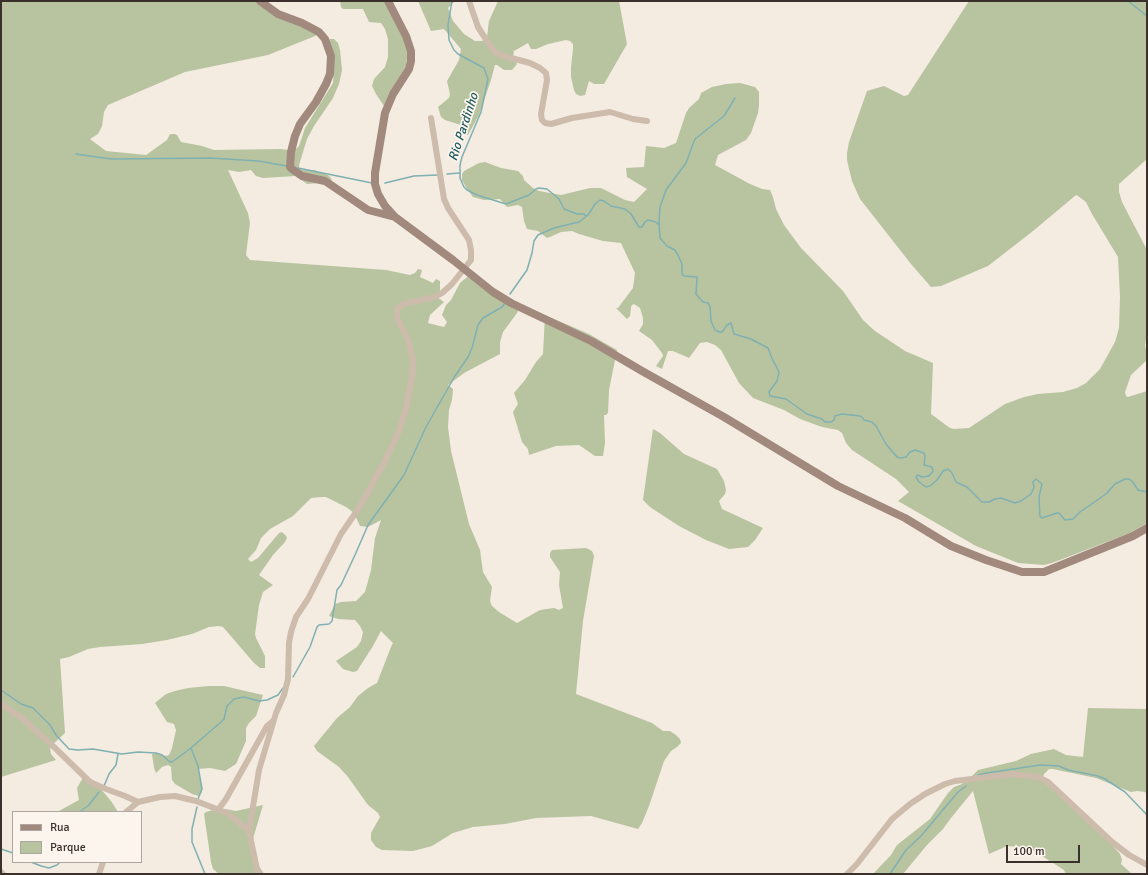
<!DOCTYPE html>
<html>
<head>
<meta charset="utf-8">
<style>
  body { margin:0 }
  #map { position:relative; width:1148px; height:875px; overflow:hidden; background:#f4ebe1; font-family:Signika,sans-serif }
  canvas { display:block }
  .frame { position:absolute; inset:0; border:2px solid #3b302b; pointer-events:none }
  .legend { position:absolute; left:12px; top:811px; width:130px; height:52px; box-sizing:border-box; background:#fbf5ee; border:1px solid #aea6a0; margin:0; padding:5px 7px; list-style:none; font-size:12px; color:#3b302b }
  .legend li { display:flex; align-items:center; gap:8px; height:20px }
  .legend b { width:20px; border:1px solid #aea6a0 }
  .scale { position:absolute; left:1006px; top:845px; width:74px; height:18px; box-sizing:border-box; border:2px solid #3b302b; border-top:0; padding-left:5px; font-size:12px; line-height:14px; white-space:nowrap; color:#3b302b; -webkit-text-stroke:3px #fbf5ee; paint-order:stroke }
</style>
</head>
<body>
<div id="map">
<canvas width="1148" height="875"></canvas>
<div class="frame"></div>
<ul class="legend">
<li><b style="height:5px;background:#a18a7d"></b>Rua</li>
<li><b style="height:11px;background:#b8c4a0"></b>Parque</li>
</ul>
<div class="scale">100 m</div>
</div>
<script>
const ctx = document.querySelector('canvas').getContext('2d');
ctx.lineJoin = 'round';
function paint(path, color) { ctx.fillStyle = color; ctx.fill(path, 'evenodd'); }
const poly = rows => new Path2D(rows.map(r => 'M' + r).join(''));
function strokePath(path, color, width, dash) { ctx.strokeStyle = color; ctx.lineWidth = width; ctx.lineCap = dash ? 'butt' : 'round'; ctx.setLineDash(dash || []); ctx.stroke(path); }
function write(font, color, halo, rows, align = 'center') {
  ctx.font = font + ' Signika,sans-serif'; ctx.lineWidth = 3.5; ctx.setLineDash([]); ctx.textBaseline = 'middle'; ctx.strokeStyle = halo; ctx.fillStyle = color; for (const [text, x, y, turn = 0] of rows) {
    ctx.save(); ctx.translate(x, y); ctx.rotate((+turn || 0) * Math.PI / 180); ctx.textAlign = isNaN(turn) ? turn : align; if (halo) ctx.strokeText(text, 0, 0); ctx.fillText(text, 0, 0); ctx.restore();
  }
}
const green = poly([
  [1,1,265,1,272,8,320,34,268,55,185,72,108,105,104,112,102,126,98,134,90,139,106,151,146,155,167,140,170,134,175,134,177,135,181,142,202,146,214,150,280,149,289,150,296,149,299,146,305,128,333,83,334,68,327,42,330,39,334,39,338,43,340,50,342,70,339,84,333,98,314,126,307,139,299,165,299,168,303,170,314,170,328,175,331,178,332,182,307,184,296,176,263,178,256,176,251,170,239,172,228,170,248,213,250,223,246,255,250,260,386,270,405,274,410,275,415,273,418,269,422,270,420,277,433,283,436,279,440,281,440,294,437,297,444,302,430,315,428,323,444,327,447,322,442,315,446,305,451,300,460,283,472,273,487,285,521,305,517,313,503,332,500,342,500,354,464,373,448,385,453,389,452,400,449,410,448,427,451,451,469,524,480,550,483,572,492,587,490,601,492,606,499,612,517,623,540,610,554,608,559,610,563,608,559,585,560,572,550,557,550,553,552,550,586,548,592,551,594,556,583,621,576,694,652,723,663,731,670,731,676,735,680,739,681,743,677,747,671,751,664,761,649,806,642,823,638,829,591,816,536,818,505,824,473,827,453,833,432,846,413,851,382,850,376,847,371,840,371,833,380,817,378,813,368,805,348,777,339,767,317,751,314,746,337,718,350,707,358,696,368,688,377,683,391,647,393,643,381,631,373,646,357,671,353,672,343,669,336,661,357,647,361,641,363,632,360,626,355,620,338,619,329,616,335,604,341,602,356,601,365,592,371,570,375,538,381,520,368,527,360,526,354,513,346,507,326,497,321,497,311,498,293,516,270,529,261,538,256,550,248,559,251,562,258,558,279,533,282,532,286,536,287,538,285,542,273,555,259,575,273,585,263,592,259,605,255,634,256,638,265,656,265,668,260,668,254,663,223,627,219,626,209,627,192,634,167,640,142,644,100,647,88,649,69,657,60,659,65,733,50,747,51,754,56,760,1,777],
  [340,1,390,1,409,43,406,66,389,93,384,106,376,94,372,86,374,79,385,67,388,57,388,39,385,29,381,23,369,22,363,9,343,9,341,7],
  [418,1,455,1,448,8,453,21,464,34,475,41,482,41,487,37,489,21,498,1,619,1,627,44,604,84,594,84,589,81,585,95,580,96,576,94,574,90,571,77,571,67,573,49,573,44,570,41,566,40,548,44,536,49,531,49,528,43,514,51,513,57,517,64,512,70,504,70,497,65,495,65,491,80,479,115,468,135,466,135,464,128,461,125,445,120,441,117,438,107,449,98,450,94,447,81,459,60,461,49,444,29,431,31],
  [969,1,1147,1,1147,116,1146,121,1147,127,1147,159,1119,184,1119,192,1122,202,1147,250,1147,334,1145,346,1147,354,1147,360,1131,375,1125,392,1126,396,1128,397,1147,391,1147,523,1130,533,1052,563,1044,565,1018,563,976,546,898,501,909,492,896,479,852,450,846,443,842,433,838,430,822,427,800,419,784,410,753,398,739,383,721,350,715,345,707,342,700,343,689,358,673,351,668,351,662,369,656,366,663,356,662,353,652,340,639,331,643,324,643,318,640,308,634,304,632,305,631,307,630,316,627,319,616,308,618,308,633,288,635,273,621,243,603,241,579,234,572,231,561,232,550,237,547,238,538,231,527,229,524,221,522,207,518,205,507,207,500,199,484,200,473,197,467,189,462,180,462,174,464,171,479,163,485,162,501,168,518,171,523,176,524,180,533,188,539,191,561,195,590,188,601,188,625,200,634,202,647,189,627,177,626,168,644,167,646,146,664,148,676,143,686,113,689,108,699,99,701,93,712,87,726,84,740,83,755,87,759,92,759,105,758,113,751,133,746,140,718,155,715,165,750,184,762,189,770,190,773,197,776,209,784,225,801,248,843,291,863,320,875,331,905,351,933,363,931,414,950,428,954,429,969,428,1005,404,1024,397,1038,394,1063,392,1077,388,1086,383,1100,369,1115,342,1119,328,1120,297,1118,257,1092,214,1086,202,1078,196,1076,195,1033,231,988,266,941,286,931,287,911,264,860,199,852,181,847,160,847,153,849,142,867,91,884,86,904,96,908,95],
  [545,315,589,334,617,350,609,390,608,413,606,415,604,415,605,443,603,456,595,456,579,445,556,446,529,455,528,449,522,442,513,412,518,404,514,393,525,380,536,362,543,354],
  [653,429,660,433,684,454,717,469,724,481,726,490,725,494,719,501,722,509,763,528,755,540,748,547,729,549,706,540,679,526,650,507,643,500],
  [209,686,224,686,263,695,256,716,249,723,246,728,246,741,236,764,225,771,210,768,198,769,202,787,202,792,199,796,192,794,175,784,172,780,171,767,168,765,162,767,156,773,154,768,152,754,157,753,166,756,169,755,172,748,176,730,174,724,167,722,155,703,166,694,175,691,188,688],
  [1088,708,1147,709,1147,795,1145,792,1137,791,1131,792,1096,778,1053,769,1049,769,1044,774,1042,780,1111,844,1120,854,1122,860,1121,864,1132,874,1066,874,1064,870,1034,851,1020,847,1007,846,989,854,973,791,951,818,943,829,927,845,903,874,873,874,891,855,897,845,930,819,948,793,954,787,962,784,967,778,970,778,978,770,1016,761,1031,754,1054,749,1066,755,1083,757],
  [84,776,93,780,111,801,118,812,57,812,79,800,77,788],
  [263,805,252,842,259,866,264,874,219,874,213,869,211,862,204,814,206,812,217,809,225,809,236,811]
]);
const stream = poly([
  [452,1,448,25,449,40,454,50,458,54,484,68,488,79,481,112,462,157,460,165,460,178,464,187,467,190,477,195,506,204,529,195,536,189,539,188,547,189,559,199,564,209,577,214,584,214,586,216],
  [1128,1,1147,16],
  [735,98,724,116,695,139,686,163,666,190,660,207,659,222,660,238,667,246,675,250,678,255,682,264,682,274,684,276,697,277,696,294,703,302,708,303,710,306,711,321,715,330,719,332,722,332,727,325,731,323,734,334,751,339,768,348,771,356,779,372,777,381,769,392,770,396,786,399,807,414,822,419,825,422,831,422,834,420,835,416,842,414,860,416,863,418,864,420,872,422,876,426,886,444,897,457,901,458,906,457,910,452,915,450,924,453,925,457,924,465,932,467,933,471,929,476,922,477,918,475,916,477,919,482,926,487,930,486,937,480,943,471,948,469,952,473,956,482,967,487,982,502,989,502,995,499,1001,498,1015,503,1021,501,1031,494,1034,487,1033,482,1036,479,1042,484,1039,497,1040,516,1042,518,1057,513,1059,513,1065,520,1073,519,1080,512,1106,494,1115,484,1125,479,1129,479,1133,482,1138,490,1147,492],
  [76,154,111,159,210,158,258,161,287,166],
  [298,168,372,183],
  [447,174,459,173],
  [385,183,414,176,438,175],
  [510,294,527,270,532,253,534,241,538,235,554,228,579,222,588,215,595,204,600,200,604,201,611,206,625,209,631,214,639,227,642,227,645,222,648,220,656,222,659,225],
  [293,677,310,647,317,627,319,625,329,624,332,621,337,590,341,585,355,555,368,525,404,475,426,427,455,376,468,357,472,348,478,325,483,318,502,307,505,303],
  [1,690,21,704,33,708,50,725,56,735,69,749,78,750,93,749,122,754,138,752,156,753,162,755,170,762,172,762,191,748,221,722,224,719,227,706,234,699,244,697,259,701,267,700,278,695,283,688],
  [191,748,198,766,202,789,198,799],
  [978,775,987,773,1040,765,1059,766,1068,770,1098,776,1105,779,1125,792,1147,815],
  [104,786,109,774,116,765,118,754],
  [197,807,192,829,192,842,205,874],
  [79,812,88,806,99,792],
  [1,849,13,853],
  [31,862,41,866,49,868,57,865,60,862],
  [890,874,906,850,921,836,958,792,966,786]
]);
const street = poly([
  [469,1,478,27,489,44,495,52,500,55,530,63,540,68,546,73,547,80,541,114,542,120,545,123,551,124,572,118,610,112,633,119,647,121],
  [1,704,22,718,54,747,90,782,106,789,125,796,138,802],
  [218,810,226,799,267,726,273,721],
  [126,812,138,802,160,797,175,796,196,801,227,813,249,831],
  [1,872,3,874],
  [99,874,103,862],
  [258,874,249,831,259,770,276,713,284,695,288,679,289,643,291,632,296,617,308,599,341,534,359,508,385,461,399,431,406,408,412,377,413,360,408,340,397,318,397,309,403,304,435,297,442,293,452,284,471,260,471,250,469,240,448,208,444,199,431,118],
  [847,874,857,864,892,819,910,804,925,794,945,784,955,781,1013,774,1038,777,1048,782,1112,842,1129,855,1147,865]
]);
const secondary = poly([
  [260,1,278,14,302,23,319,32,325,39,331,56,330,74,326,84,316,102,300,124,295,136,291,152,290,167,292,169,302,176,325,181,368,210,395,217],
  [388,1,406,36,411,51,411,61,409,69,393,94,385,113,375,173,375,184,378,194,385,206,395,217,453,260,493,292,511,303,591,341,642,371,724,417,838,486,905,518,951,546,986,560,1022,572,1044,572,1133,536,1147,528]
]);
const waterNames = [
  ["Rio Pardinho",464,127,-72]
];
paint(green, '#b8c4a0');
strokePath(stream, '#7fb0b2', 1.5);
strokePath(street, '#cdbbac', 6);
strokePath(secondary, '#a18a7d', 8);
write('italic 13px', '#1f5a5e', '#fbf5ee', waterNames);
</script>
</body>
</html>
